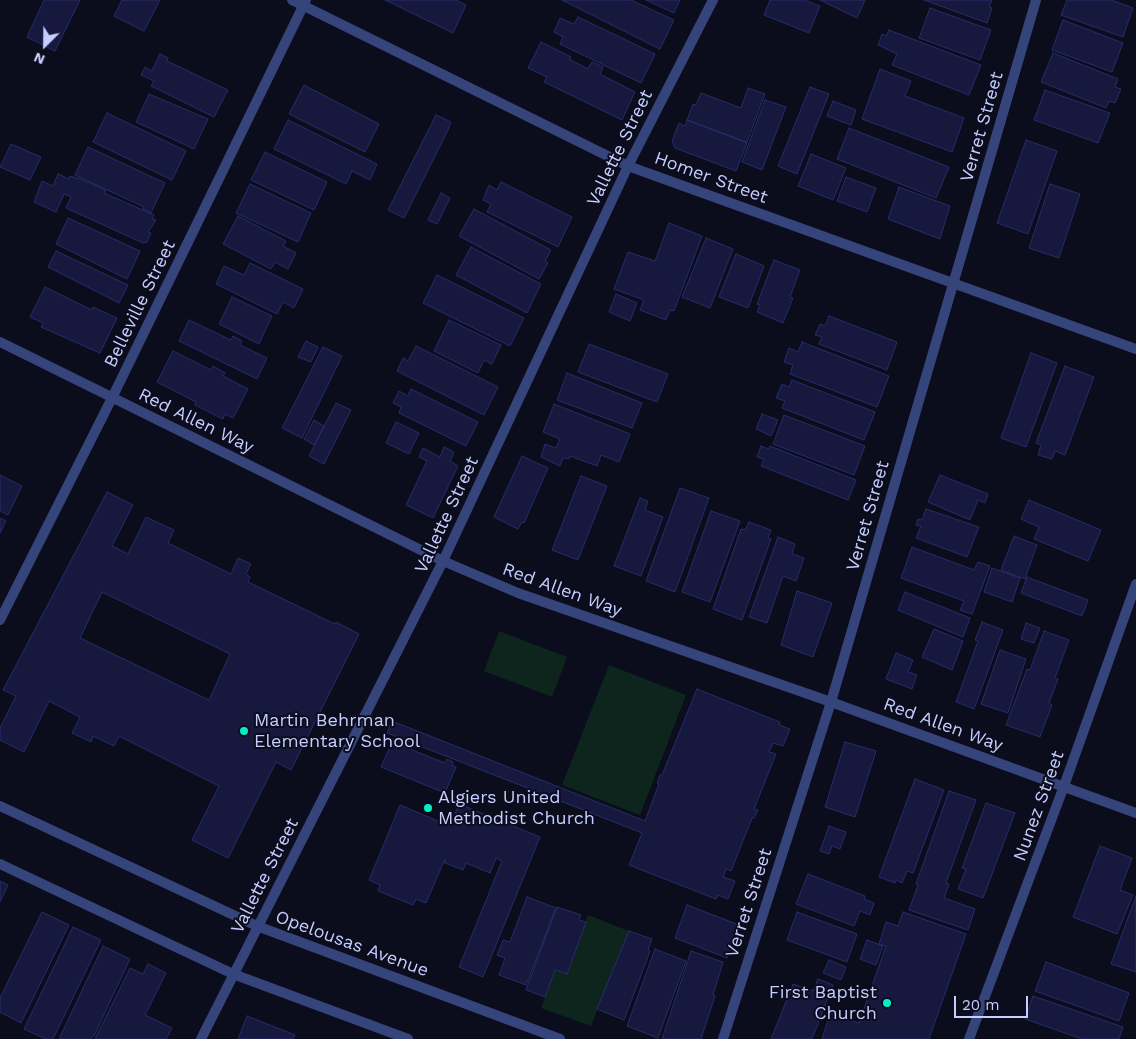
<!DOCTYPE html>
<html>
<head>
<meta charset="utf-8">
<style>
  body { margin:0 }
  #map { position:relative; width:1136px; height:1039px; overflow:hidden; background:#0b0c1c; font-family:"Work Sans",sans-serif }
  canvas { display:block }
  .north { position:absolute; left:20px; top:20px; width:50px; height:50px; -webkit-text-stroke:4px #0b0c1c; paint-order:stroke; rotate:203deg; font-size:14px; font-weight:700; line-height:20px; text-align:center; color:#c5ceff }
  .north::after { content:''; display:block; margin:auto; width:18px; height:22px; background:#c5ceff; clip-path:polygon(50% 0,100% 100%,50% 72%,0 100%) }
  .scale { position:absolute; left:954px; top:996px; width:74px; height:22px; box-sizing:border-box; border:2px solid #c5ceff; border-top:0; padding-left:6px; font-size:15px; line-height:18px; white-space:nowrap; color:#c5ceff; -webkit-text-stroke:4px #0b0c1c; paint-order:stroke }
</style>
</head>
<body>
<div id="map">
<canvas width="1136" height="1039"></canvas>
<div class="north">N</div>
<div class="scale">20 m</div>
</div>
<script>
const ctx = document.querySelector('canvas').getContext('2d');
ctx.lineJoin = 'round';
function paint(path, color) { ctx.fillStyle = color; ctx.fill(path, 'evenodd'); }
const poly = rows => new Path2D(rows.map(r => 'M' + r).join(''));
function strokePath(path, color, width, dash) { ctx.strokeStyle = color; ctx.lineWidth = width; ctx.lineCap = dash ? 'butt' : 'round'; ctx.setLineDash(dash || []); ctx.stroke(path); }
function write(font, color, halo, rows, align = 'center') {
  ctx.font = font + ' "Work Sans",sans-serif'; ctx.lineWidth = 4; ctx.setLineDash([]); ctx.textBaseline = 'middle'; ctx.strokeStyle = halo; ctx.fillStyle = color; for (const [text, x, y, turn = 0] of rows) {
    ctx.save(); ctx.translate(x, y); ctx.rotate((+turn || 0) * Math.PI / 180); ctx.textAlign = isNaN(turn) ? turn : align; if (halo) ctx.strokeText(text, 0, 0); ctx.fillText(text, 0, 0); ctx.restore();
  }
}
const green = poly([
  [499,631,567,657,552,697,484,671],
  [609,665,686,695,640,815,562,785],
  [588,915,629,931,591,1026,541,1008,555,970,567,974]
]);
const building = poly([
  [44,0,80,0,55,51,27,37,44,0],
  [122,0,160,0,144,31,114,16,122,0],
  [385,0,456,0,466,5,453,33,385,0],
  [562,0,631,0,674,20,660,49,562,0],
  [646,0,680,0,674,13,646,0],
  [770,0,804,0,820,6,809,33,764,15,770,0],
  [820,0,865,0,857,18,820,0],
  [924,0,992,0,989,7,992,8,987,23,924,0],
  [1067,0,1111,0,1133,8,1123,37,1061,15,1067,0],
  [930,8,991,30,980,60,919,38,930,8],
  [578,17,655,54,641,83,560,44,563,37,554,32,560,18,574,24,578,17],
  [1063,20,1123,43,1112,72,1052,50,1063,20],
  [889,30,981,65,969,95,892,65,897,54,878,45,882,34,886,36,889,30],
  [541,42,571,57,569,59,588,69,592,62,603,67,600,74,635,92,622,120,544,82,547,77,528,68,541,42],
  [1053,53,1118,79,1115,87,1121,89,1115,103,1109,101,1106,108,1041,82,1053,53],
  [160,54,168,58,167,61,228,90,214,117,151,86,154,81,141,75,145,67,152,71,160,54],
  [880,69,911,81,905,96,964,118,952,152,862,119,880,69],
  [304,85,379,124,365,152,289,114,304,85],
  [810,87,829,94,797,174,778,166,810,87],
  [748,88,765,94,747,142,687,120,693,104,696,105,701,93,741,108,748,88],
  [1045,90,1110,113,1098,143,1034,120,1045,90],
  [149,94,208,119,194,149,136,122,149,94],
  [765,100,786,107,762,170,742,162,765,100],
  [833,101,856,110,851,125,827,116,833,101],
  [107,113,186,151,172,180,93,142,107,113],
  [436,115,451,122,448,130,404,218,388,210,436,115],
  [288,120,377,164,370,180,352,171,346,184,274,149,288,120],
  [687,120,747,143,736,171,675,148,672,141,679,123,685,126,687,120],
  [849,128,949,167,936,198,837,159,849,128],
  [1026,140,1057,151,1028,234,997,223,1026,140],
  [11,144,41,157,30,180,0,167,11,144],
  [88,147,165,183,151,213,143,209,144,207,75,175,88,147],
  [265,152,327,182,314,210,251,180,265,152],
  [811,154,846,168,833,200,798,186,811,154],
  [58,174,69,179,70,176,80,179,106,190,104,193,154,215,152,219,156,220,148,232,151,233,147,242,143,243,66,208,71,197,64,194,56,212,34,202,42,181,53,186,58,174],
  [846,177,876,188,867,212,837,201,846,177],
  [501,182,572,217,558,247,487,212,491,204,483,200,489,185,497,190,501,182],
  [250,184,311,213,298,242,236,213,250,184],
  [1050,184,1080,194,1059,258,1029,248,1050,184],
  [899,187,950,206,940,239,888,219,899,187],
  [441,193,450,198,437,224,428,220,441,193],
  [474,209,551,250,545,261,548,263,539,279,459,236,474,209],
  [238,216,286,241,283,246,296,253,288,269,275,262,271,269,223,244,238,216],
  [68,218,140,251,127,279,56,244,68,218],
  [669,223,702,236,674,311,670,310,666,320,640,310,644,300,614,289,628,252,655,261,669,223],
  [706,238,733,249,710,308,682,297,706,238],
  [471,247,541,284,527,313,456,275,471,247],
  [56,251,128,285,119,303,48,267,56,251],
  [736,254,764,266,748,308,719,297,736,254],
  [774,260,800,270,790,297,793,298,783,323,757,312,760,305,757,304,774,260],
  [250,263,303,289,294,308,283,302,277,314,216,284,224,266,244,275,250,263],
  [437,275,524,318,510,346,423,303,437,275],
  [45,287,92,310,93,307,117,318,100,353,41,327,43,323,30,317,45,287],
  [616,294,637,303,630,321,609,312,616,294],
  [232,297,272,316,259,344,219,324,232,297],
  [829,316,897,342,887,370,819,344,822,337,815,335,820,324,825,326,829,316],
  [189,320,231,340,233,336,242,341,240,345,267,358,257,379,179,341,189,320],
  [449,320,501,345,492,364,484,360,478,373,434,351,449,320],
  [306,341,318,347,311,362,298,357,306,341],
  [802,342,889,376,877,407,790,374,793,365,784,362,789,348,798,352,802,342],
  [589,344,668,374,657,402,578,372,589,344],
  [416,346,498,387,484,415,397,371,403,358,408,361,416,346],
  [323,347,342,356,302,438,282,428,323,347],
  [173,351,211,370,213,366,225,373,223,376,248,389,233,418,225,414,223,419,195,405,196,402,157,382,173,351],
  [1031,353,1057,363,1026,447,1001,438,1031,353],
  [1065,366,1094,377,1065,455,1055,451,1052,459,1038,455,1041,445,1036,443,1065,366],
  [567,373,642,403,632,428,557,400,567,373],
  [792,380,875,412,864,440,782,408,785,401,776,398,782,384,789,387,792,380],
  [411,389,478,422,466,446,399,413,401,407,393,403,399,391,408,396,411,389],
  [336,403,351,410,324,464,309,456,336,403],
  [554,404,630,434,619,462,601,455,597,466,570,456,569,459,563,458,560,466,541,457,545,444,556,448,560,439,543,432,554,404],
  [762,414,778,420,771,436,756,429,762,414],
  [784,415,865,446,854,475,773,444,784,415],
  [314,420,324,426,314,445,304,439,314,420],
  [396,422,419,433,409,454,386,443,396,422],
  [761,446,769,449,770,446,856,480,848,500,761,466,764,459,757,457,761,446],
  [444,447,454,452,450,461,458,466,433,518,406,505,427,461,419,457,423,448,440,457,444,447],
  [522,456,548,468,524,523,522,522,518,529,494,517,522,456],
  [0,475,22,486,8,515,0,511,0,475],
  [940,475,988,494,985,503,978,500,970,520,928,502,940,475],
  [581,476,607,486,578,560,552,550,581,476],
  [680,488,709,498,675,592,646,581,680,488],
  [107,492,133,505,112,546,128,554,146,517,174,530,168,543,231,574,238,558,251,564,246,574,250,577,248,582,335,624,336,622,359,634,291,770,276,762,228,858,192,840,219,786,119,736,114,746,93,736,91,742,72,733,80,717,49,701,24,752,0,740,0,728,16,696,3,690,107,492],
  [102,592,230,654,209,700,80,638,102,592],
  [640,498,648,501,645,510,663,517,641,576,614,566,640,498],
  [1029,500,1101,530,1088,561,1034,539,1039,527,1021,519,1029,500],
  [926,509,979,527,967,557,916,538,921,526,916,525,918,519,922,520,926,509],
  [711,511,740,521,710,602,682,592,711,511],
  [0,518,6,521,0,533,0,518],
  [749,522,771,530,768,538,771,539,742,620,713,609,741,529,745,530,749,522],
  [1014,536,1037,545,1025,579,1001,570,1014,536],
  [778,537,795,544,792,554,804,558,796,581,783,576,767,623,749,617,778,537],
  [912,547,974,570,978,562,990,566,972,614,960,610,964,601,901,578,912,547],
  [992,568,1020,578,1012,602,984,592,992,568],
  [1027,577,1088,600,1082,616,1021,593,1027,577],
  [797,591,832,603,813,657,781,645,797,591],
  [905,592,970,618,963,637,898,610,905,592],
  [982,622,1003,630,974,709,956,702,978,641,975,640,982,622],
  [1026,623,1040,628,1034,643,1021,639,1026,623],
  [934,629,963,641,952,670,922,657,934,629],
  [1044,631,1069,640,1055,678,1058,679,1049,703,1052,705,1040,737,1006,725,1027,669,1030,670,1044,631],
  [1000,650,1026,659,1008,713,981,704,1000,650],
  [896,653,913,660,908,672,917,675,912,689,886,679,896,653],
  [697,689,780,722,779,725,790,729,783,746,773,743,769,752,776,754,754,809,758,810,754,818,752,818,731,871,726,869,723,877,735,881,728,899,718,895,716,899,629,865,642,833,387,733,392,721,645,821,659,784,657,783,660,775,662,775,697,689],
  [392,742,445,763,447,759,453,762,452,766,456,767,445,793,381,767,392,742],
  [845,742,876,751,855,817,825,807,845,742],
  [915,779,944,790,913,873,907,871,902,883,896,880,895,883,879,877,915,779],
  [949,791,976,800,946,883,949,884,944,898,975,909,968,930,909,910,918,885,916,884,949,791],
  [986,803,1015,813,983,898,958,889,966,869,962,868,986,803],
  [459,804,540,837,483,977,459,967,502,861,496,858,490,873,466,863,463,870,445,863,445,859,426,903,416,899,413,905,378,891,380,885,369,880,400,805,450,826,459,804],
  [829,826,846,832,840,849,832,846,829,854,820,851,829,826],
  [1100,846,1132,858,1120,890,1133,895,1117,934,1073,917,1100,846],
  [808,874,865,896,864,899,874,903,870,915,860,911,854,926,796,904,808,874],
  [0,881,8,885,0,902,0,881],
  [1136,896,1136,972,1111,964,1136,896],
  [527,897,556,908,526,985,499,975,505,958,497,955,503,940,510,942,527,897],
  [687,905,739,925,727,958,675,938,687,905],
  [557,907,581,915,579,920,586,922,567,974,555,970,545,997,526,990,557,907],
  [42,912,69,925,21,1023,0,1012,0,998,42,912],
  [797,912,857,934,847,962,787,940,797,912],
  [903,912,966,934,929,1039,822,1039,830,1014,859,1023,886,946,879,944,886,922,898,926,903,912],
  [73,927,101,940,53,1039,45,1039,24,1029,73,927],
  [629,931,652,939,648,950,650,951,624,1020,597,1009,629,931],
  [867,940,883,946,876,965,860,959,867,940],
  [103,946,130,959,94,1036,90,1039,59,1039,103,946],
  [655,949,686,961,658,1038,627,1026,655,949],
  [691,951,723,962,713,995,715,996,701,1039,662,1039,691,951],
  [829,960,846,967,841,980,823,973,829,960],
  [1046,962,1129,993,1119,1021,1035,991,1046,962],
  [148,964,166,973,145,1015,172,1028,166,1039,95,1039,130,968,143,974,148,964],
  [818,979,833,985,812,1039,771,1039,793,984,813,991,818,979],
  [1033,996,1123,1027,1119,1039,1082,1039,1025,1019,1033,996],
  [247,1016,295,1035,293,1039,238,1039,247,1016]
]);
const minor = poly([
  [292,0,628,166,1136,349],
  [0,342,443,561,518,593,831,702,1136,813],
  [0,620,112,398,306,0],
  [969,1039,1064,786,1136,584]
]);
const tertiary = poly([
  [0,806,257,926,560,1039],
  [0,864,233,974,408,1039],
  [201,1039,443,561,628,166,713,0],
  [723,1039,831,702,1036,0]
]);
const markers = [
  [244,731,5,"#00f0c8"],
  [428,808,5,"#00f0c8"],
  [887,1003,5,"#00f0c8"]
];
const streetNames = [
  ["Verret Street",982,127,-74],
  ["Vallette Street",620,148,-64],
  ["Homer Street",711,178,20],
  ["Belleville Street",140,304,-64],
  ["Red Allen Way",196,421,26],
  ["Vallette Street",447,515,-65],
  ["Verret Street",868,516,-74],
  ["Red Allen Way",562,590,20],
  ["Red Allen Way",943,725,20],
  ["Nunez Street",1039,806,-70],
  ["Vallette Street",265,876,-63],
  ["Verret Street",749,903,-72],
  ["Opelousas Avenue",352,944,20]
];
const poiNames = [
  ["Martin Behrman",254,721],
  ["Elementary School",254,742],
  ["Algiers United",438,798],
  ["Methodist Church",438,819],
  ["First Baptist",877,993,"right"],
  ["Church",877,1014,"right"]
];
paint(green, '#0e251e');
paint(building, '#16193d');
strokePath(building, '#282c69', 1);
strokePath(minor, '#35457b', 10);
strokePath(tertiary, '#35457b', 10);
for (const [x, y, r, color] of markers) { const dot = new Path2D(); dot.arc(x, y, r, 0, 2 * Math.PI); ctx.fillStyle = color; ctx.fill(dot); strokePath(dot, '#0b0c1c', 2); }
write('18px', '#c5ceff', '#0b0c1c', streetNames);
write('18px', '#c5ceff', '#0b0c1c', poiNames, 'left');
</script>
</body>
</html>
